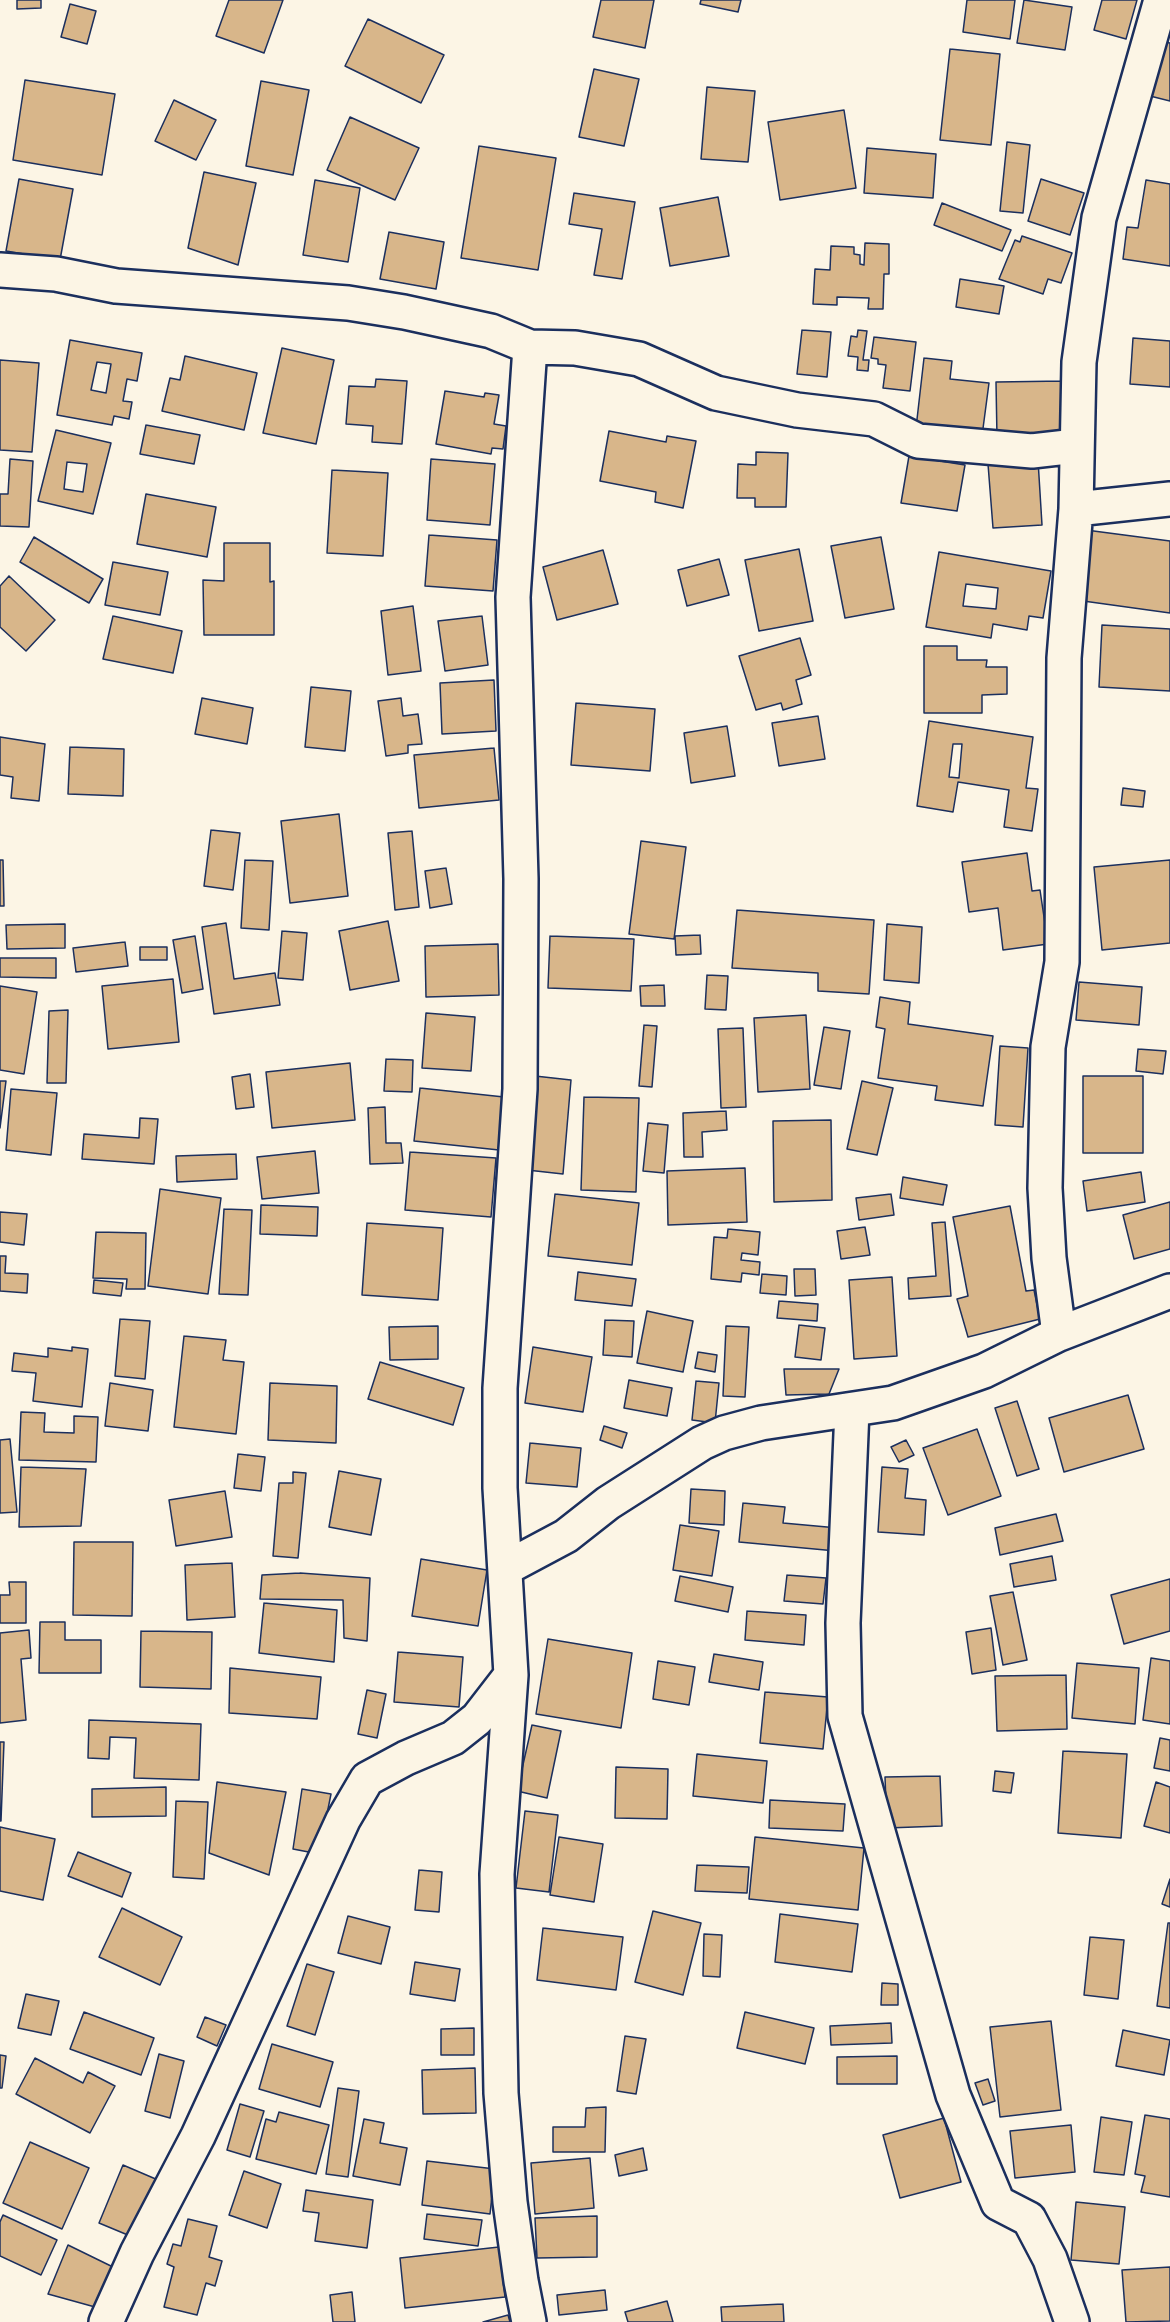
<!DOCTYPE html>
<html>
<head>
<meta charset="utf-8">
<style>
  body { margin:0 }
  canvas { display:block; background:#fcf5e5 }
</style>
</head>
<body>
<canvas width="1170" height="2322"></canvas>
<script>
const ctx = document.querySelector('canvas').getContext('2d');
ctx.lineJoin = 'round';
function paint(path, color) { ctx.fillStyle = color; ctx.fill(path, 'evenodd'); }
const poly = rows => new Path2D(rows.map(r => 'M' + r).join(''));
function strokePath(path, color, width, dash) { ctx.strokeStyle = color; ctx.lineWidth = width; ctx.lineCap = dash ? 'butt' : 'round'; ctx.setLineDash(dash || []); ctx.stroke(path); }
const building = poly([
  [17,0,41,0,41,8,17,9,17,0],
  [229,0,283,0,264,53,216,36,229,0],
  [601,0,654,0,645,48,593,37,601,0],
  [701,0,741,0,738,12,700,4,701,0],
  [967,0,1015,0,1010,39,963,32,967,0],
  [1024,0,1072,7,1065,50,1017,43,1024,0],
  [1102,0,1137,0,1126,39,1094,30,1102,0],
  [70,4,96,11,87,44,61,37,70,4],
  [368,19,444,55,421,103,345,66,368,19],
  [1165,42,1170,43,1170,101,1150,96,1165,42],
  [950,49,1000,54,991,145,940,140,950,49],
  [594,69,639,79,624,146,579,137,594,69],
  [25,80,115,94,102,175,13,160,25,80],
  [261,81,309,90,293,175,246,166,261,81],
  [707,87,755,91,748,162,701,159,707,87],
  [174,100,216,120,196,160,155,141,174,100],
  [844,110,856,188,780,200,768,122,844,110],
  [350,117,419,148,395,200,327,170,350,117],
  [1007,142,1030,145,1023,213,1000,211,1007,142],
  [479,146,556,158,538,270,461,258,479,146],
  [867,148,936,154,933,198,864,193,867,148],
  [204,172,256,183,238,265,188,248,204,172],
  [19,179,73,189,60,260,6,251,19,179],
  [1041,179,1084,193,1070,235,1028,221,1041,179],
  [315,180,360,188,348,262,303,255,315,180],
  [1146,180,1170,184,1170,266,1123,259,1127,227,1138,228,1146,180],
  [574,193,635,202,622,279,594,275,602,229,569,224,574,193],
  [718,197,729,256,670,266,660,208,718,197],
  [942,203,1011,230,1002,251,934,225,942,203],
  [389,232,444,242,436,289,380,279,389,232],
  [1022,236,1072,253,1061,283,1048,279,1043,294,999,279,1015,240,1020,242,1022,236],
  [865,243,889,244,889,274,884,274,883,309,868,309,869,298,837,297,837,305,813,304,815,269,830,270,831,246,854,247,854,254,860,255,860,264,864,265,865,243],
  [960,279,1004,286,999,314,956,307,960,279],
  [802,330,831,332,827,377,797,374,802,330],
  [858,330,867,331,863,360,869,360,868,371,857,370,858,357,848,356,851,336,857,337,858,330],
  [874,337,916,342,910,391,883,388,886,365,878,364,878,359,871,358,874,337],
  [1133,338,1170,341,1170,387,1130,384,1133,338],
  [70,340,142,353,137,381,127,379,123,401,132,402,129,419,114,416,112,425,57,415,70,340],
  [97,362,111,364,106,393,91,390,97,362],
  [282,348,334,360,316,444,263,433,282,348],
  [185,356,257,373,244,430,162,411,170,378,180,380,185,356],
  [924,358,952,361,950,379,989,383,982,436,916,428,924,358],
  [0,360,39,363,32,452,0,450,0,360],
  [376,379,407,381,402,444,372,442,373,426,346,424,349,386,375,387,376,379],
  [1064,381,1061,437,997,438,996,382,1064,381],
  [445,391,484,397,485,393,499,395,494,424,506,426,503,449,492,448,491,454,436,444,445,391],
  [146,425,200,435,194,464,140,454,146,425],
  [56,430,111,443,93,514,38,501,56,430],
  [67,462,87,464,83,492,64,489,67,462],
  [609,431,666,442,667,436,696,441,683,508,655,502,656,492,600,481,609,431],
  [756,452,788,453,786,507,755,507,755,498,737,498,738,464,756,465,756,452],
  [909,456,965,465,957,511,901,503,909,456],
  [10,459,33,461,29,527,0,526,0,494,8,494,10,459],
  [431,459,495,464,490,525,427,520,431,459],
  [1038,460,1042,525,993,528,988,464,1038,460],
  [332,470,388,473,383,556,327,553,332,470],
  [146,494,216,507,207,557,137,544,146,494],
  [1086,530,1170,541,1170,613,1076,600,1086,530],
  [429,535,497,540,493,591,425,586,429,535],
  [34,537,103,579,89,603,20,562,34,537],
  [881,537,894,609,845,618,831,546,881,537],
  [224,543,270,543,270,582,274,581,274,635,204,635,203,580,224,581,224,543],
  [799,549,813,621,759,631,745,560,799,549],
  [603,550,618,604,557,620,543,567,603,550],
  [939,552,1051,571,1043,618,1029,616,1027,630,993,624,991,638,926,627,939,552],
  [966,584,998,588,996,609,963,606,966,584],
  [719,559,729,595,687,606,678,570,719,559],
  [113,562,168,572,160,615,105,605,113,562],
  [9,576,55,620,26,651,0,627,0,586,9,576],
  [413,606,421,671,388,675,381,611,413,606],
  [113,616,182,631,173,673,103,659,113,616],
  [482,616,488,665,445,671,438,621,482,616],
  [1102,625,1170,629,1170,691,1099,687,1102,625],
  [800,638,811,675,796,680,802,704,783,710,781,703,756,710,739,656,800,638],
  [924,646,957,646,957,660,987,660,986,667,1007,667,1007,694,982,695,982,713,924,713,924,646],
  [494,680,496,731,442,734,440,683,494,680],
  [311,687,351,691,345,751,305,747,311,687],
  [202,698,253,708,247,744,195,734,202,698],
  [401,698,403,716,418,714,422,744,408,745,408,753,386,756,378,701,401,698],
  [576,703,655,709,650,771,571,765,576,703],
  [818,716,825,759,779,766,772,723,818,716],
  [929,721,1033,737,1026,788,1038,789,1032,831,1004,827,1009,790,958,782,953,812,917,806,929,721],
  [953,744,962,744,959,778,949,777,953,744],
  [727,726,735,776,691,783,684,733,727,726],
  [0,737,45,744,39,801,11,798,13,777,0,775,0,737],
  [70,747,124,749,123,796,68,794,70,747],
  [494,748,499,800,419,808,414,755,494,748],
  [1123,788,1145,791,1143,807,1121,805,1123,788],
  [339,814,348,896,290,903,281,821,339,814],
  [211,830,240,833,233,890,204,886,211,830],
  [412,831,419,907,395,910,388,833,412,831],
  [641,841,686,847,674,939,629,934,641,841],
  [1027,853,1032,891,1040,890,1048,944,1003,950,998,908,969,912,962,862,1027,853],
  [0,860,3,860,4,906,0,906,0,860],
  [245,860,273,861,269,930,241,928,245,860],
  [1170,860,1170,943,1102,950,1094,867,1170,860],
  [446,868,452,904,430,908,425,871,446,868],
  [737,910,874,920,869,994,818,991,818,973,732,968,737,910],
  [388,921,399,981,350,990,339,931,388,921],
  [226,923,234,979,275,973,280,1005,214,1014,202,927,226,923],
  [65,924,65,948,7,949,6,925,65,924],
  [887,924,922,927,919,983,884,980,887,924],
  [282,931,307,933,303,980,278,978,282,931],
  [700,935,701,954,676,955,675,936,700,935],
  [195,936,203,989,182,993,173,940,195,936],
  [550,936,634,939,631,991,548,988,550,936],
  [125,942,128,966,76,972,73,948,125,942],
  [498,944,499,995,426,997,425,946,498,944],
  [140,947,167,947,167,960,140,960,140,947],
  [0,958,56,958,56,978,0,977,0,958],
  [707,975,728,976,726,1010,705,1009,707,975],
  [173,979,179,1042,108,1049,102,986,173,979],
  [1079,982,1142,987,1139,1025,1076,1020,1079,982],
  [664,985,665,1006,641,1006,640,986,664,985],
  [0,986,37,992,24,1074,0,1070,0,986],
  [880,997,910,1002,908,1024,993,1036,983,1106,935,1100,937,1086,878,1078,885,1029,876,1027,880,997],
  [68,1010,66,1083,47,1083,49,1011,68,1010],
  [426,1013,475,1017,471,1071,422,1068,426,1013],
  [806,1015,810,1089,758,1092,754,1018,806,1015],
  [644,1025,657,1026,652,1087,639,1086,644,1025],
  [824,1027,850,1031,841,1089,814,1085,824,1027],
  [743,1028,746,1107,721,1108,718,1029,743,1028],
  [1000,1046,1028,1048,1023,1127,995,1125,1000,1046],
  [1138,1049,1166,1051,1163,1074,1136,1071,1138,1049],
  [386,1059,413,1060,412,1092,384,1091,386,1059],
  [350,1063,355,1120,272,1128,266,1072,350,1063],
  [250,1074,254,1107,236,1109,232,1077,250,1074],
  [535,1076,571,1080,563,1174,527,1170,535,1076],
  [1083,1076,1143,1076,1143,1153,1083,1153,1083,1076],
  [0,1081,6,1081,0,1128,0,1081],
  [862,1081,893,1088,877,1155,847,1149,862,1081],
  [420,1088,504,1097,499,1150,414,1141,420,1088],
  [11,1089,57,1093,51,1155,6,1150,11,1089],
  [584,1097,639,1098,636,1192,581,1190,584,1097],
  [385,1107,386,1143,401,1143,403,1163,370,1164,368,1108,385,1107],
  [726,1111,727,1130,702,1132,703,1157,684,1157,683,1113,726,1111],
  [140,1118,158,1119,154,1164,82,1159,84,1134,139,1138,140,1118],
  [831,1120,832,1200,774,1202,773,1121,831,1120],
  [648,1123,668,1125,664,1173,643,1171,648,1123],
  [315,1151,319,1193,262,1199,257,1157,315,1151],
  [410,1152,496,1158,491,1217,405,1210,410,1152],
  [236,1154,237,1179,177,1182,176,1156,236,1154],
  [745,1168,747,1222,668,1225,667,1171,745,1168],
  [1141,1172,1145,1202,1087,1211,1083,1181,1141,1172],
  [903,1177,947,1185,943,1205,900,1198,903,1177],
  [160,1189,221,1198,208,1294,148,1286,160,1189],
  [555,1194,639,1203,632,1265,548,1256,555,1194],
  [891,1194,894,1215,859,1220,856,1198,891,1194],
  [1170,1202,1170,1249,1134,1259,1123,1215,1170,1202],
  [261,1205,318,1207,317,1236,260,1234,261,1205],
  [1010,1206,1026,1291,1034,1290,1040,1319,968,1337,957,1299,968,1296,953,1217,1010,1206],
  [224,1209,252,1210,248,1295,219,1294,224,1209],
  [0,1212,27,1214,24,1245,0,1242,0,1212],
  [945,1222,951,1296,909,1299,908,1278,936,1276,932,1223,945,1222],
  [367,1223,443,1228,438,1300,362,1295,367,1223],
  [865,1227,870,1255,841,1259,837,1231,865,1227],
  [728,1229,760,1232,758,1255,742,1253,741,1260,760,1262,759,1275,742,1273,741,1282,711,1279,714,1237,727,1238,728,1229],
  [96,1232,146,1233,145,1289,126,1289,127,1279,93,1278,96,1232],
  [0,1256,6,1256,5,1273,28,1274,27,1293,0,1291,0,1256],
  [794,1269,815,1269,816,1295,795,1296,794,1269],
  [578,1272,636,1279,632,1306,575,1300,578,1272],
  [762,1274,787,1276,786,1295,760,1293,762,1274],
  [892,1277,897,1356,854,1359,849,1280,892,1277],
  [94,1280,123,1283,121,1296,93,1293,94,1280],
  [779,1301,818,1304,817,1321,777,1318,779,1301],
  [647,1311,693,1321,683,1372,637,1363,647,1311],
  [120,1319,150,1321,145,1379,115,1376,120,1319],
  [605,1320,634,1321,632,1357,603,1355,605,1320],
  [799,1325,825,1328,821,1360,795,1357,799,1325],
  [438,1326,438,1359,390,1360,389,1327,438,1326],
  [726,1326,749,1327,745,1397,723,1396,726,1326],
  [184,1336,226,1340,223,1360,244,1362,236,1434,174,1427,184,1336],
  [72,1347,88,1349,82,1407,33,1401,36,1373,12,1371,14,1353,48,1357,48,1348,72,1351,72,1347],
  [533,1347,592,1357,583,1412,525,1403,533,1347],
  [698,1352,717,1355,715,1372,695,1368,698,1352],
  [380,1362,464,1388,453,1425,368,1399,380,1362],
  [784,1369,839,1369,829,1394,786,1395,784,1369],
  [629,1380,672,1388,667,1416,624,1408,629,1380],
  [696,1381,719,1383,715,1423,692,1420,696,1381],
  [110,1383,153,1390,148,1431,105,1426,110,1383],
  [270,1383,337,1386,336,1443,268,1440,270,1383],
  [1128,1395,1144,1449,1064,1472,1049,1418,1128,1395],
  [1017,1401,1039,1469,1017,1476,995,1408,1017,1401],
  [21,1412,45,1413,44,1432,74,1433,74,1416,98,1417,96,1462,19,1460,21,1412],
  [604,1426,627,1433,622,1448,600,1440,604,1426],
  [977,1429,1001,1496,948,1515,923,1448,977,1429],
  [10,1439,17,1512,0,1513,0,1440,10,1439],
  [906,1440,914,1455,899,1462,891,1447,906,1440],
  [530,1443,581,1448,577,1487,526,1483,530,1443],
  [238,1454,265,1457,261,1491,234,1488,238,1454],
  [21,1467,86,1469,81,1526,19,1527,21,1467],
  [882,1467,908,1469,905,1498,926,1500,924,1535,878,1532,882,1467],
  [339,1471,381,1479,371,1535,329,1527,339,1471],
  [293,1472,306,1473,298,1558,273,1556,279,1483,293,1483,293,1472],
  [691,1489,725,1491,724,1525,689,1523,691,1489],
  [225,1491,232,1537,176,1546,169,1500,225,1491],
  [743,1503,785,1507,783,1523,838,1528,836,1551,739,1542,743,1503],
  [1056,1514,1063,1541,1000,1555,995,1528,1056,1514],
  [680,1525,719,1531,712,1576,673,1570,680,1525],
  [74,1542,133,1542,132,1616,73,1615,74,1542],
  [1052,1556,1056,1580,1014,1587,1010,1564,1052,1556],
  [421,1559,487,1570,478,1626,412,1616,421,1559],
  [232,1563,235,1617,187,1620,185,1565,232,1563],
  [300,1573,370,1578,367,1641,344,1638,343,1600,260,1599,262,1575,300,1573],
  [787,1575,826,1578,823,1604,784,1601,787,1575],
  [680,1576,733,1587,728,1612,675,1601,680,1576],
  [1170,1579,1170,1631,1124,1644,1111,1595,1170,1579],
  [9,1582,26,1582,26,1623,0,1623,0,1595,10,1595,9,1582],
  [1013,1592,1027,1660,1003,1665,990,1596,1013,1592],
  [264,1603,337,1610,334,1662,259,1653,264,1603],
  [747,1611,806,1615,804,1645,745,1640,747,1611],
  [40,1622,65,1622,65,1640,101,1640,101,1673,39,1673,40,1622],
  [991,1628,996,1670,972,1674,966,1632,991,1628],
  [29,1630,31,1658,21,1659,26,1720,0,1723,0,1633,29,1630],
  [141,1631,212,1632,211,1689,140,1687,141,1631],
  [548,1639,632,1653,621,1728,536,1714,548,1639],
  [398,1652,463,1657,459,1707,394,1702,398,1652],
  [714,1654,763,1662,759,1690,709,1682,714,1654],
  [1151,1658,1170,1661,1170,1724,1143,1720,1151,1658],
  [658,1661,695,1667,689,1705,653,1699,658,1661],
  [1077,1663,1139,1668,1135,1724,1072,1718,1077,1663],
  [230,1668,321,1677,317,1719,229,1713,230,1668],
  [1066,1675,1067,1729,997,1731,995,1676,1066,1675],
  [367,1690,386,1694,377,1738,358,1734,367,1690],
  [765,1692,828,1697,823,1749,760,1743,765,1692],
  [89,1720,201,1724,199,1780,134,1778,136,1738,110,1737,109,1759,88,1758,89,1720],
  [532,1725,561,1731,547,1798,517,1791,532,1725],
  [1160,1738,1170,1740,1170,1771,1154,1768,1160,1738],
  [0,1742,4,1742,1,1821,0,1821,0,1742],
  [1063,1751,1127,1754,1121,1838,1058,1833,1063,1751],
  [697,1754,767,1761,763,1803,693,1796,697,1754],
  [616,1767,668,1769,667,1819,615,1818,616,1767],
  [995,1771,1014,1773,1011,1793,993,1791,995,1771],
  [940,1776,942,1826,887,1828,885,1777,940,1776],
  [217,1782,286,1792,269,1875,209,1853,217,1782],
  [1156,1782,1170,1787,1170,1833,1144,1826,1156,1782],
  [166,1787,166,1816,92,1817,92,1789,166,1787],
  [302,1789,331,1794,319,1854,293,1849,302,1789],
  [770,1800,845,1804,843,1831,769,1828,770,1800],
  [176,1801,208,1802,204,1879,173,1877,176,1801],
  [525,1811,558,1815,549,1892,516,1888,525,1811],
  [0,1827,55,1839,43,1900,0,1891,0,1827],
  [559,1837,603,1844,594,1902,550,1895,559,1837],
  [755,1837,864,1848,858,1910,749,1899,755,1837],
  [78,1852,131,1873,122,1897,68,1876,78,1852],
  [697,1865,749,1867,747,1893,695,1891,697,1865],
  [419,1870,442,1872,439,1912,415,1910,419,1870],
  [1170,1879,1170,1907,1162,1904,1170,1879],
  [122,1908,182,1937,160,1985,99,1957,122,1908],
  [653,1911,701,1923,683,1995,635,1982,653,1911],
  [780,1914,858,1924,852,1972,775,1962,780,1914],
  [348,1916,390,1927,381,1964,338,1953,348,1916],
  [1168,1923,1170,1923,1170,2008,1157,2006,1168,1923],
  [543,1928,623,1937,616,1990,537,1980,543,1928],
  [704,1934,722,1935,720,1977,703,1976,704,1934],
  [1090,1937,1124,1940,1118,1999,1084,1995,1090,1937],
  [415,1962,460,1969,455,2001,410,1994,415,1962],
  [307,1964,334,1972,315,2035,287,2026,307,1964],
  [882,1983,898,1984,898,2005,881,2005,882,1983],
  [26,1994,59,2001,51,2035,18,2028,26,1994],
  [84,2012,154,2038,141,2075,70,2049,84,2012],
  [745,2012,814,2028,805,2064,737,2048,745,2012],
  [205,2017,226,2025,217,2046,197,2037,205,2017],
  [1051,2021,1061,2110,1000,2117,990,2027,1051,2021],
  [891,2023,892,2043,831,2045,830,2026,891,2023],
  [474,2028,474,2055,441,2055,441,2029,474,2028],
  [1123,2030,1170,2040,1164,2075,1116,2066,1123,2030],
  [625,2036,646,2039,636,2094,617,2091,625,2036],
  [272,2044,333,2062,320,2107,259,2089,272,2044],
  [159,2054,184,2061,170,2118,145,2111,159,2054],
  [0,2055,6,2056,2,2088,0,2088,0,2055],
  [897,2056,897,2084,837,2084,837,2057,897,2056],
  [35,2058,83,2083,88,2072,115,2086,90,2133,16,2094,35,2058],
  [475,2068,476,2113,423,2114,422,2070,475,2068],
  [988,2079,995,2101,983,2105,975,2083,988,2079],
  [338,2088,359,2091,348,2177,326,2174,338,2088],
  [240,2104,264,2111,250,2157,227,2150,240,2104],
  [606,2107,605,2152,553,2152,553,2127,585,2127,586,2108,606,2107],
  [279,2112,329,2125,316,2174,256,2159,266,2119,276,2122,279,2112],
  [1145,2115,1170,2119,1170,2197,1141,2192,1145,2176,1135,2174,1145,2115],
  [1101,2117,1132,2122,1124,2175,1094,2172,1101,2117],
  [944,2118,961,2182,900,2198,883,2135,944,2118],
  [364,2119,384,2123,380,2143,407,2148,400,2185,353,2176,364,2119],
  [1071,2125,1075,2172,1015,2178,1010,2131,1071,2125],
  [30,2142,89,2168,62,2229,3,2203,30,2142],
  [643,2148,647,2170,619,2176,615,2155,643,2148],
  [590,2158,594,2208,535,2214,531,2163,590,2158],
  [427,2161,495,2169,490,2214,422,2205,427,2161],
  [123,2165,158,2180,135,2238,99,2223,123,2165],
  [244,2171,281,2184,267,2228,229,2215,244,2171],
  [306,2190,373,2200,367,2248,315,2241,319,2213,303,2211,306,2190],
  [1076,2202,1125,2207,1119,2264,1071,2260,1076,2202],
  [427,2214,482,2220,478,2246,424,2239,427,2214],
  [3,2215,57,2240,41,2275,0,2256,0,2222,3,2215],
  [597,2216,597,2257,537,2258,535,2218,597,2216],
  [188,2219,217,2226,209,2257,222,2261,215,2286,206,2283,197,2315,164,2307,174,2267,167,2264,173,2244,181,2246,188,2219],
  [68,2245,115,2268,95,2307,48,2294,68,2245],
  [499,2247,505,2297,405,2308,400,2258,499,2247],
  [1170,2267,1170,2321,1126,2322,1122,2270,1170,2267],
  [605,2290,607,2310,559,2315,557,2295,605,2290],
  [352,2292,355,2322,333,2322,330,2295,352,2292],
  [667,2301,673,2322,628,2322,625,2312,667,2301],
  [783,2304,784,2322,722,2322,721,2307,783,2304],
  [508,2315,510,2322,483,2322,508,2315]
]);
const minor = poly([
  [0,270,56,274,116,286,348,303,404,312,491,331,530,347,575,348,639,359,716,393,797,410,874,419,918,441,1032,451,1076,446],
  [1076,509,1170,499],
  [1059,1334,1049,1258,1045,1188,1048,1047,1062,962,1064,658,1076,509,1079,362,1099,218,1161,0],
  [852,1410,843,1623,845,1716,953,2095,998,2203,1029,2219,1050,2259,1072,2322],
  [506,1568,566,1536,608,1503,702,1443,724,1433,761,1423,893,1403,984,1371,1059,1334,1170,1291],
  [511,1675,497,1874,501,2093,510,2202,521,2281,529,2322],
  [106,2322,137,2253,198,2136,343,1820,367,1779,406,1758,453,1738,477,1719,511,1675,500,1488,500,1388,520,1089,521,879,513,597,530,347]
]);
paint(building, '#d8b68a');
strokePath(building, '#1b2f5e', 1.5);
strokePath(minor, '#1b2f5e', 38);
strokePath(minor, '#fcf5e5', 33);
</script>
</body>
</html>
